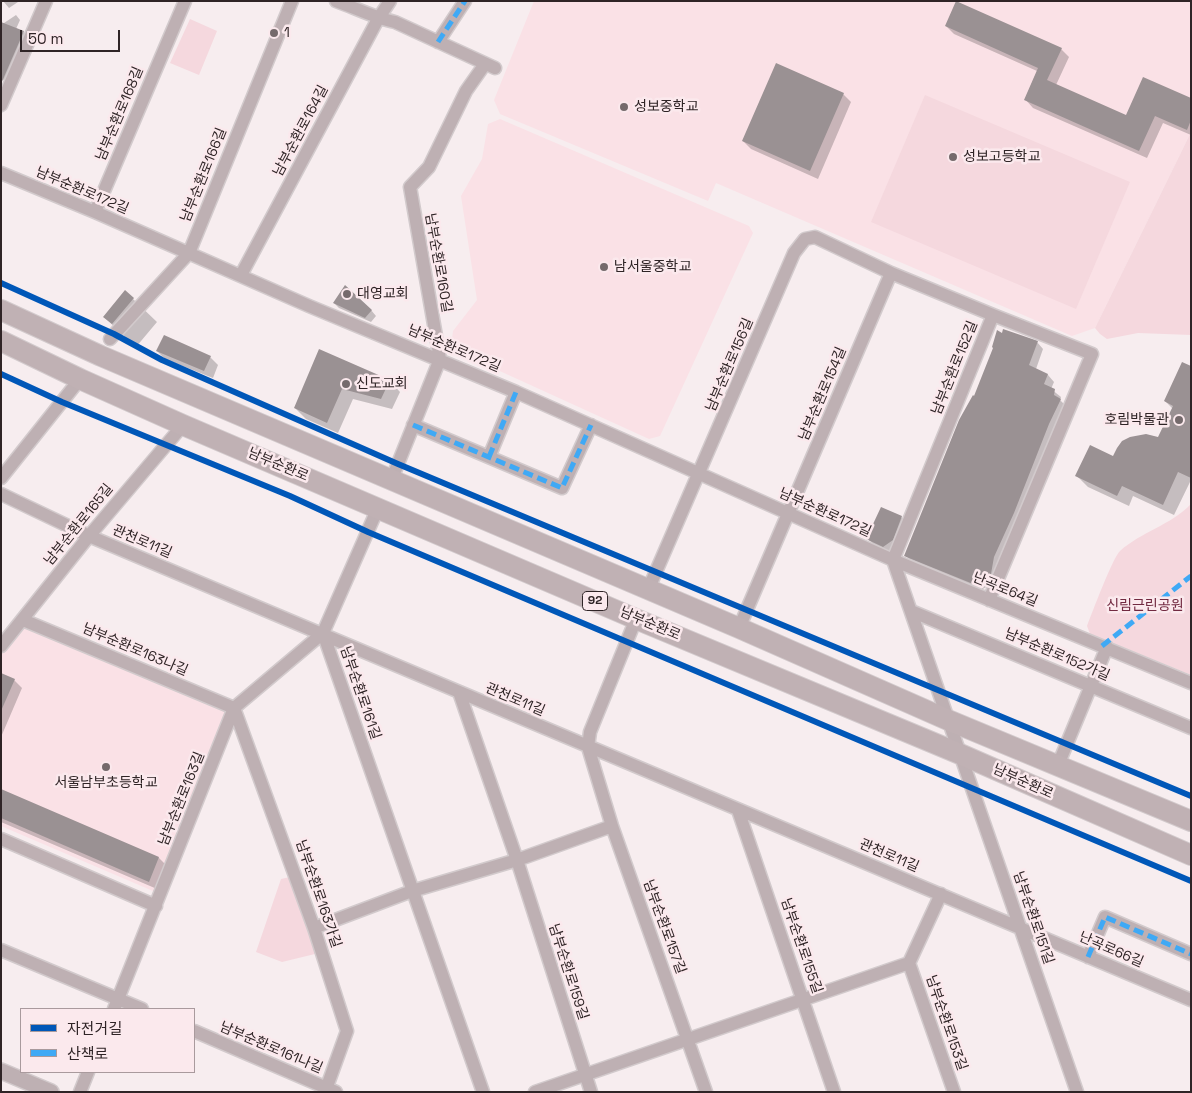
<!DOCTYPE html>
<meta charset="utf-8">
<style>
body{margin:0}
#map{position:relative;width:1192px;height:1093px;overflow:hidden;background:#f7edef;font-family:"Space Grotesk","Noto Sans KR",sans-serif}
canvas{display:block}
.frame{position:absolute;inset:0;border:2px solid #2f2426;pointer-events:none}
.legend{position:absolute;left:20px;top:1008px;width:175px;height:65px;box-sizing:border-box;background:#fbe9ed;border:1px solid #a99a9d;margin:0;padding:6px 9px;list-style:none;font-size:15px;color:#2f2426}
.legend li{display:flex;align-items:center;gap:10px;height:25px}
.legend b{width:25px;border:1px solid #a99a9d}
.scale{position:absolute;left:20px;top:30px;width:100px;height:22px;box-sizing:border-box;border:2px solid #2f2426;border-top:0;padding-left:6px;font-size:15px;line-height:18px;white-space:nowrap;color:#2f2426;-webkit-text-stroke:4px #fbe9ed;paint-order:stroke}
</style>
<div id="map">
<canvas width="1192" height="1093"></canvas>
<div class="frame"></div>
<ul class="legend">
<li><b style="height:6px;background:#0057b8"></b>자전거길</li>
<li><b style="height:6px;background:#3fa9f5"></b>산책로</li>
</ul>
<div class="scale">50 m</div>
</div>
<script>
const ctx = document.querySelector('canvas').getContext('2d');
ctx.lineJoin = 'round';
function fill(path, color) {
  ctx.fillStyle = color;
  ctx.fill(path, 'evenodd');
}
function trace(path, color, width, dash) {
  ctx.strokeStyle = color;
  ctx.lineWidth = width;
  ctx.lineCap = dash ? 'butt' : 'round';
  ctx.setLineDash(dash || []);
  ctx.stroke(path);
}
function write(font, color, halo, rows, align = 'center') {
  ctx.font = font + ' "Space Grotesk","Noto Sans KR",sans-serif';
  ctx.lineWidth = 5;
  ctx.setLineDash([]);
  ctx.textBaseline = 'middle';
  ctx.strokeStyle = halo;
  ctx.fillStyle = color;
  for (const [text, x, y, turn = 0] of rows) {
    ctx.save();
    ctx.translate(x, y);
    ctx.rotate((+turn || 0) * Math.PI / 180);
    ctx.textAlign = isNaN(turn) ? turn : align;
    if (halo) ctx.strokeText(text, 0, 0);
    ctx.fillText(text, 0, 0);
    ctx.restore();
  }
}
const built = new Path2D(`
 M534 1H1191V132L1095 328 1072 336 716 183 708 201 500 114 494 100Z
 M500 119 749 226 753 233 660 436 649 439 458 352 451 347 453 331 477 300 461 196 482 159 488 124Z
 M23 620 234 708 160 894 1 826V646Z`);
const green = new Path2D(`
 M190 19 217 31 199 75 170 63Z
 M925 95 1130 182 1076 309 871 222Z
 M1191 132V335L1138 333 1107 339 1100 334 1095 328Z
 M1191 504V675L1090 634 1087 626C1092 613 1113 557 1120 551 1141 532 1171 525 1191 504Z
 M290 877 319 953 282 962 256 952 281 879Z`);
const shadow = new Path2D(`
 M3 1H17L18 2 9 8Z
 M16 15 20 20 16 29 23 32 29 37 9 82 1 79V25Z
 M946 26 1061 49 1069 57 1056 85 1127 117 1191 100V135L1163 123 1147 158 1033 108 1025 99 1037 71 954 34Z
 M843 94 851 102 818 179 751 149 743 141Z
 M133 299 157 322 136 347 104 317Z
 M334 303 371 310 376 316 371 322 339 308Z
 M1037 342 1043 349 1036 369 1048 375 1054 382 1051 389 1061 397 1060 400 1067 407 997 581 981 590 912 562 905 555Z
 M157 351 210 357 218 365 213 378 165 359Z
 M320 351 390 381 400 392 392 409 353 399 338 433 306 419 295 408Z
 M1191 367V482H1190L1174 515 1133 496 1129 506 1088 487 1077 476 1114 457 1159 439 1173 409 1165 401Z
 M901 517 910 525 892 554 876 547 868 539Z
 M1 674 14 680 22 688 1 737Z
 M1 790 159 858 167 866 157 889 1 822Z`);
const building = new Path2D(`
 M956 1 1062 48 1047 80 1126 115 1143 77 1191 98V120L1187 130 1155 116 1139 151 1024 100 1038 68 945 26Z
 M1 22 24 31 1 84Z
 M776 63 844 93 810 171 742 141Z
 M345 285 372 310 365 318 333 303Z
 M125 290 134 298 112 324 103 317Z
 M1003 329 1038 341 1029 365 1048 374 1044 384 1055 389 1054 395 1061 399 1049 424 1014 513 994 557 991 574 973 584 904 556 959 420 973 395 974 396 993 348 992 347 997 330 1002 333Z
 M164 335 211 356 204 371 156 351Z
 M319 349 390 380 381 399 342 389 327 423 294 408Z
 M1182 362 1191 366V478L1178 472 1163 505 1122 486 1117 496 1075 476 1090 445 1113 456 1117 448 1122 441 1130 437 1146 434 1158 437 1173 406 1164 401Z
 M881 507 902 516 893 540 883 547 866 539Z
 M1 673 15 679 1 711Z
 M1 789 159 857 149 882 1 818Z`);
const minor = new Path2D(`
 M336 1C356 8 375 18 395 22L495 68
 M438 42 465 1
 M1 105 46 1
 M1 173 95 212 309 306 516 392 893 560 1191 683
 M95 212 185 1
 M241 275 378 19 390 1
 M110 339 189 253 292 1
 M413 425 562 488 591 425
 M489 457 516 392
 M1 478 80 379
 M391 481 440 359 410 187 429 167 466 91 485 64
 M1 494 89 536 1191 1000
 M378 508 323 633 483 1092
 M648 590 794 253 805 239 815 237 891 273
 M989 600 1092 354 993 315 893 560 1077 1092
 M911 611 1191 728
 M636 619 590 732 588 747 612 826 706 1092
 M23 620 234 708 314 928 347 1031 325 1092
 M739 628 891 273 993 315
 M1 646 89 536 183 425
 M459 692 517 860 591 1092
 M1058 765 1107 647
 M738 810 834 1092
 M1 839 156 906
 M941 894 909 963 954 1092
 M314 928 412 891 517 860 612 826
 M1 950 142 1009
 M1088 957 1105 917 1191 954
 M114 1009 234 708 323 633
 M194 1031 336 1092
 M80 1092 88 1072
 M535 1092 909 963`);
const tertiary = new Path2D(`
 M1 1071 51 1092`);
const primary = new Path2D(`
 M1 310 101 356 739 628 948 720 1191 821
 M1 341 80 379 183 425 636 619 960 754 1191 855`);
const quiet = new Path2D(`
 M438 42 465 1
 M413 425 562 488 591 425
 M489 457 516 392
 M1102 646 1191 576
 M1088 957 1105 917 1191 954`);
const cycleway = new Path2D(`
 M1 283 114 334 162 360 398 464 1191 796
 M1 374 62 402 290 496 368 532 1191 881`);
const markers = [
 [274,33,5,"#756a6c"],
 [624,107,5,"#756a6c"],
 [953,157,5,"#756a6c"],
 [604,267,5,"#756a6c"],
 [347,294,5,"#756a6c"],
 [346,384,5,"#756a6c"],
 [1179,420,5,"#756a6c"],
 [106,767,5,"#756a6c"]
];
const shields = [
 [595,601,25]
];
const shieldNames = [
 ["92",595,601]
];
const poiNames = [
 ["1",284,33],
 ["성보중학교",634,107],
 ["성보고등학교",963,157],
 ["남서울중학교",614,267],
 ["대영교회",357,294],
 ["신도교회",356,384],
 ["호림박물관",1169,420,"right"],
 ["서울남부초등학교",106,783,"center"]
];
const streetNames = [
 ["남부순환로168길",120,114,-67],
 ["남부순환로164길",301,131,-62],
 ["남부순환로166길",204,175,-68],
 ["남부순환로172길",82,191,23],
 ["남부순환로160길",438,263,80],
 ["남부순환로172길",454,349,23],
 ["남부순환로156길",730,365,-67],
 ["남부순환로152길",955,368,-68],
 ["남부순환로154길",823,394,-67],
 ["남부순환로",278,465,23],
 ["남부순환로172길",825,513,24],
 ["남부순환로165길",79,525,-51],
 ["관천로11길",142,542,23],
 ["난곡로64길",1005,590,22],
 ["남부순환로",650,624,23],
 ["남부순환로163나길",135,650,23],
 ["남부순환로152가길",1057,655,23],
 ["남부순환로161길",360,693,71],
 ["관천로11길",515,700,23],
 ["남부순환로",1023,782,24],
 ["남부순환로163길",182,799,-68],
 ["관천로11길",889,856,23],
 ["남부순환로163가길",318,894,71],
 ["남부순환로151길",1033,918,71],
 ["남부순환로157길",664,927,70],
 ["남부순환로155길",801,946,71],
 ["난곡로66길",1111,950,23],
 ["남부순환로159길",568,972,72],
 ["남부순환로153길",946,1023,71],
 ["남부순환로161나길",271,1048,23]
];
const parkNames = [
 ["신림근린공원",1145,606]
];
fill(built, '#fae1e6');
fill(green, '#f5d8de');
fill(shadow, '#0003');
fill(building, '#9a9193');
trace(minor, '#d2cacc', 15);
trace(tertiary, '#d2cacc', 18);
trace(primary, '#d2cacc', 22);
trace(minor, '#beb0b3', 12);
trace(tertiary, '#beb0b3', 15);
trace(primary, '#c0b1b4', 20);
trace(quiet, '#3fa9f5', 5, [10, 5]);
trace(cycleway, '#0057b8', 6);
for (const [x, y, r, color] of markers) {
  const dot = new Path2D();
  dot.arc(x, y, r, 0, 2 * Math.PI);
  ctx.fillStyle = color;
  ctx.fill(dot);
  trace(dot, '#fbe9ed', 2);
}
for (const [x, y, w] of shields) {
  const box = new Path2D();
  box.roundRect(x - w / 2, y - 9.5, w, 19, 4);
  ctx.fillStyle = '#fbe9ed';
  ctx.fill(box);
  trace(box, '#2f2426', 1);
}
write('bold 12px', '#2f2426', null, shieldNames);
write('14px', '#2f2426', '#fbe9ed', poiNames, 'left');
write('14px', '#2f2426', '#fbe9ed', streetNames);
write('14px', '#722a41', '#fbe9ed', parkNames);
</script>
